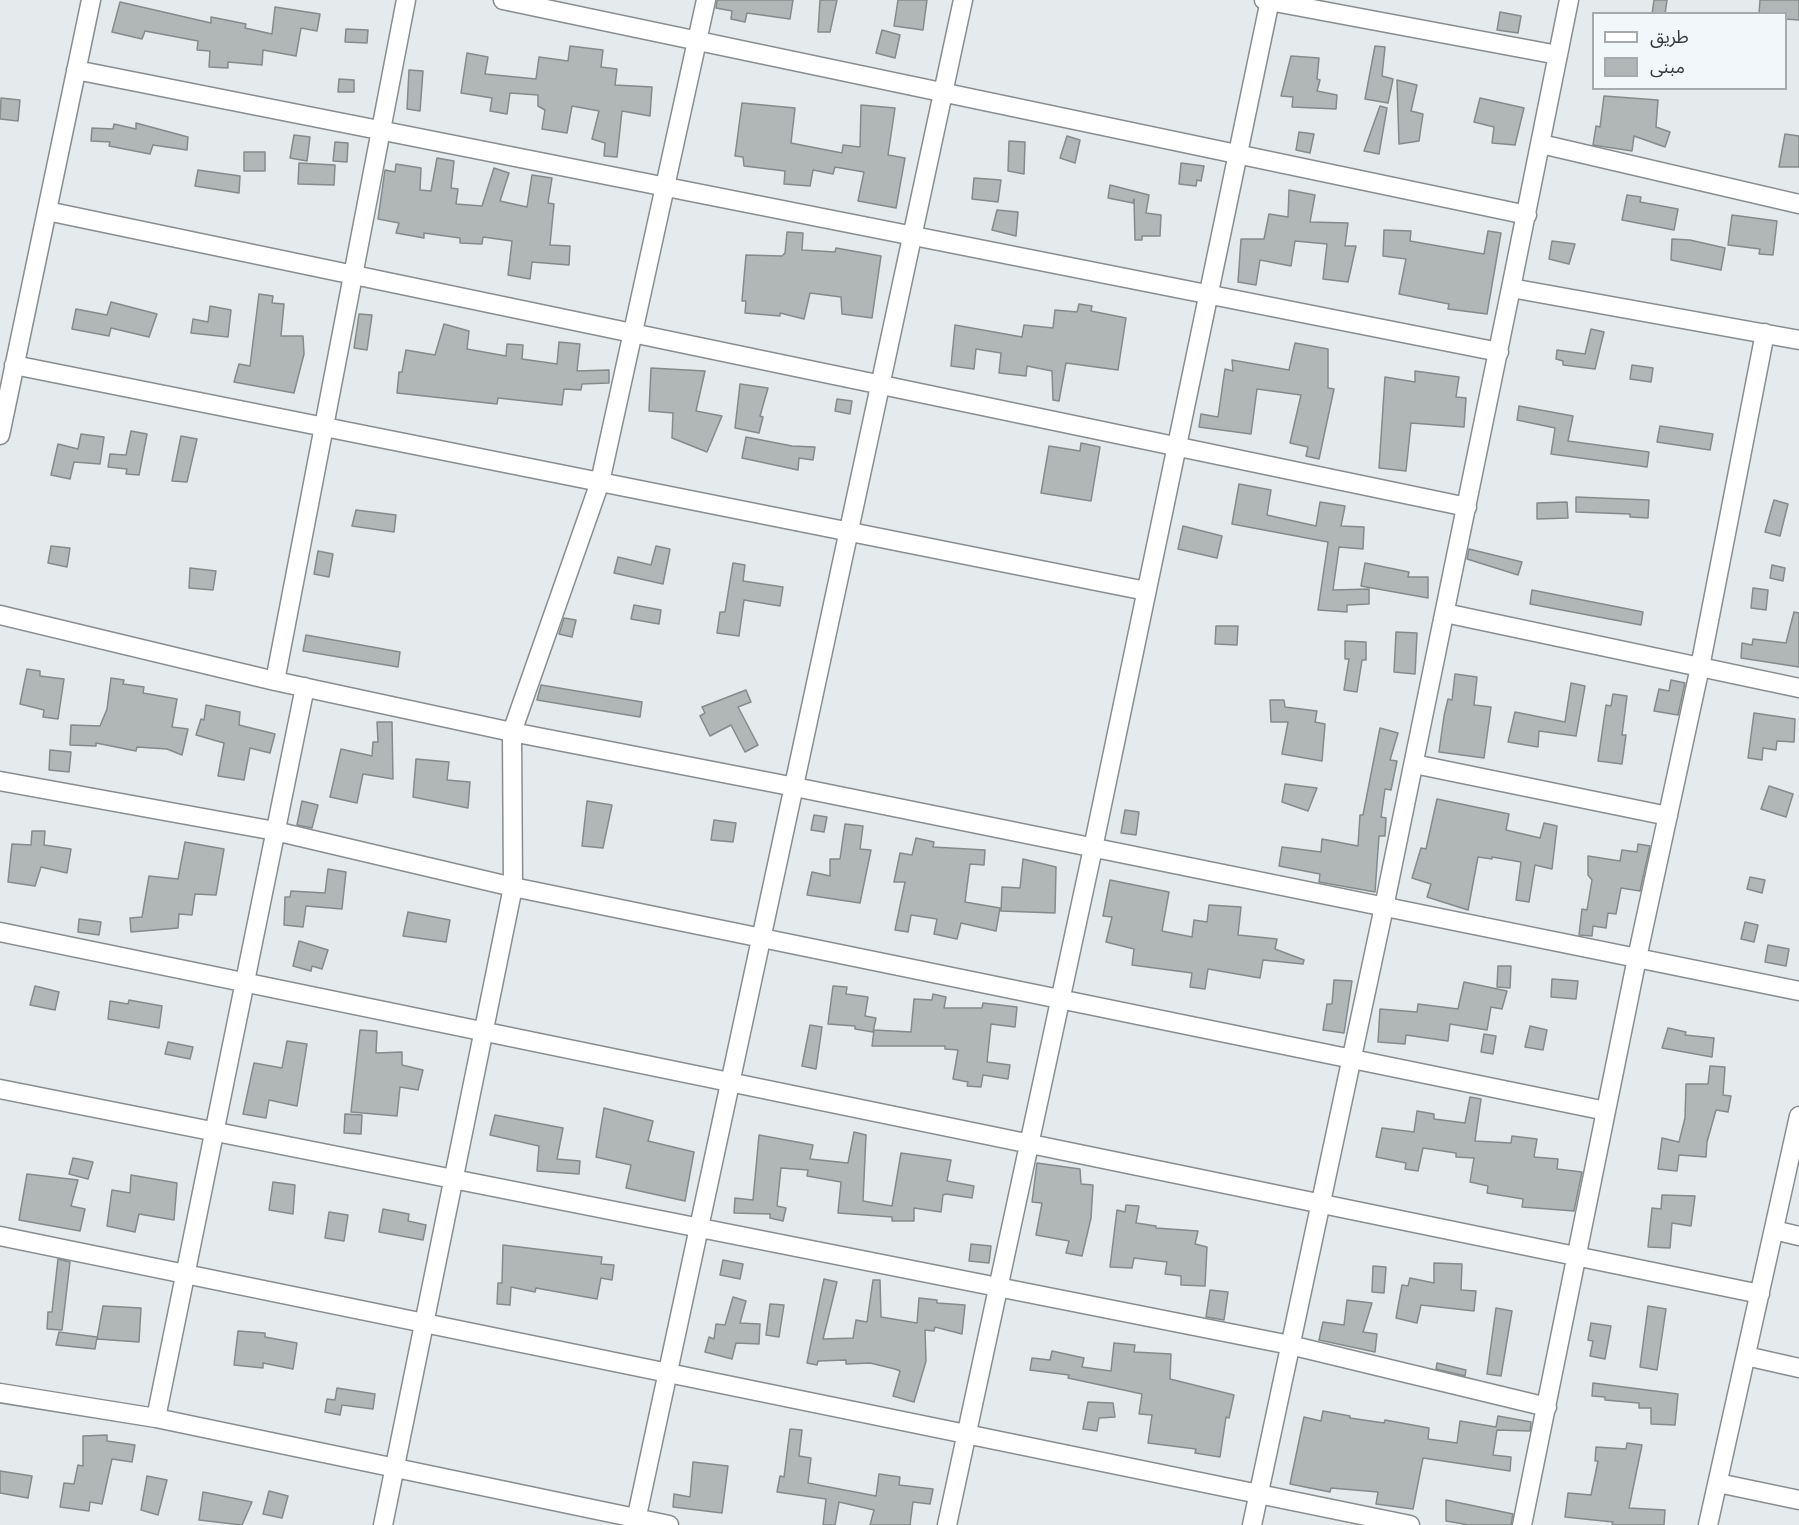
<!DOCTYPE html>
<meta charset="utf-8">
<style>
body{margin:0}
#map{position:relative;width:1799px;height:1525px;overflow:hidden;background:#e5eaec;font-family:"Public Sans","Noto Sans Arabic",sans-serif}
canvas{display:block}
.legend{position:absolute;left:1592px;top:12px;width:195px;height:78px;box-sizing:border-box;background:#f2f7f9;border:2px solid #a6aaac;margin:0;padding:8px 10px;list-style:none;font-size:18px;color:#353738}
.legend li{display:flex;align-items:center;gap:12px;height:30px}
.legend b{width:30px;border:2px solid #a6aaac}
</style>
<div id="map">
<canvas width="1799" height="1525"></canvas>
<ul class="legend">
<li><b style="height:8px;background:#fff"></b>طريق</li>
<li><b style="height:16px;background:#b1b6b7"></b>مبنى</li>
</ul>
</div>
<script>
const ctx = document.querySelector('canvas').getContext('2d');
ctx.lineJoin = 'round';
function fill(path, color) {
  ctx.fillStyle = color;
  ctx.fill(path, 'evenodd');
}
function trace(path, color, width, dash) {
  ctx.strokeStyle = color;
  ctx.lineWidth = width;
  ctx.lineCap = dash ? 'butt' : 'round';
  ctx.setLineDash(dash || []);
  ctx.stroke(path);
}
const building = new Path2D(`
 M717 0H793L790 19 747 13 745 22 731 19 732 11 716 8Z
 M820 0H837L830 32H818Z
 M898 0H927L923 30 894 26Z
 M1654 0H1667L1665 14H1652Z
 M1760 0H1799V20L1785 19V14H1759Z
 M120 2 211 23V17L246 24 245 28 272 34 275 7 320 14 317 31 301 28 296 56 263 50 262 65 228 62V68L209 67 210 51 197 50 198 41 145 31 142 39 112 32Z
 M1500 12 1521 16 1518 33 1497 30Z
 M346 29 368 30 367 43 345 42Z
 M882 30 900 35 895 58 876 53Z
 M570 46 603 50 601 67 617 69 615 85 652 87 650 116 622 111 617 157 604 156 605 143 592 139 599 111 572 106 567 133 542 129 545 110 538 106V95L510 93 507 114 490 111 492 98 461 93 467 53 488 57 485 74 536 79 539 57 568 61Z
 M1375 46 1385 47 1382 76 1393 79 1388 103 1365 99Z
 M1291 56 1319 58 1317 79 1320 80 1317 91 1337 95 1336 109 1292 107 1293 97 1281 96Z
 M409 70 423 71 420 111 407 109Z
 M339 79 354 80V92H338Z
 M1397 80 1417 85 1411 111 1423 114 1419 141 1399 144Z
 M1604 96 1658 100 1656 127 1670 132 1665 147 1634 136 1632 151 1593 145 1596 126 1600 127Z
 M1 98 20 100 18 121 0 119Z
 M1480 98 1524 108 1515 145 1492 143 1494 127 1474 122Z
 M742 103 795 108 791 143 842 153 843 145 860 147 861 105 895 108 888 155 905 158 896 208 858 201 864 172 835 167 833 174 813 170 810 186 784 184 785 171 744 166 743 157 735 156Z
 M1380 106 1387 108 1379 154 1364 151Z
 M136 123 188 137 187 150 153 145 150 154 109 146 110 142 91 141 92 128 113 129 114 124 136 129Z
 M1299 132 1314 134 1310 153 1296 150Z
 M1785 134 1799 136V167H1779Z
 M294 135 310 137 307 161 290 158Z
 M1067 136 1080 140 1075 163 1060 158Z
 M1009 141 1025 142 1024 174 1008 171Z
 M335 142 348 143 347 162 333 161Z
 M244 152H265V171H244Z
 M437 158 454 161 451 188 458 189 456 204 482 206 494 168 509 173 500 201 527 207 532 175 552 178 548 203 554 204 550 245 570 246 569 265 532 262 530 279 508 275 512 241 483 237 482 244 460 243V238L424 233V238L396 233 399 223 378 219 385 170 395 172 396 164 421 168 420 190 431 191Z
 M299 163 335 165 334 185 298 184Z
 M1181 163 1204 166 1201 181 1197 180 1196 186 1179 184Z
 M198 170 240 176 239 193 195 186Z
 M974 178 1001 180 998 202 972 199Z
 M1110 185 1149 195 1146 213 1161 215 1160 236H1142V240H1135L1134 199 1133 203 1108 198Z
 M1289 190 1315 195 1310 222 1348 223 1345 246H1356L1348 282 1323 279 1327 244 1295 241 1291 266 1260 260 1256 285 1238 282 1241 239H1264L1269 214 1288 217Z
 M1627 195 1641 197 1640 202 1678 209 1674 230 1622 220Z
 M997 210 1018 212 1016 236 992 230Z
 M1732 215 1777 221 1773 255 1759 254 1760 249 1728 245Z
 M1384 230 1411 231 1410 241 1484 254 1488 231 1501 233 1487 314 1448 309 1449 304 1399 294 1406 259 1383 256Z
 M787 232 803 233 802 250 835 252 836 248 881 256 872 318 842 314 841 297 810 293 804 319 780 313V316L745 313 746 301H742L746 255 782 256 785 253Z
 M1672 239 1690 240 1725 248 1721 270 1671 260Z
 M1552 241 1575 244 1569 264 1549 259Z
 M259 294 273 296 272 303 284 304 281 336H303L304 354 294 393 234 382 239 364 250 366Z
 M111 302 157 314 149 337 111 328 109 336 72 329 76 309 107 315Z
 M1079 304 1092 306 1091 311 1126 318 1118 370 1066 363 1059 401 1053 400 1052 371 1027 366 1026 376 999 373 1001 353 976 349 974 369 951 366 955 325 1022 337 1024 325 1053 328 1055 310 1077 312Z
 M210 306 231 310 228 337 191 333 193 319 208 322Z
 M359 314 372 315 367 350 354 348Z
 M444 324 469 331 467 349 506 356 507 344 523 345 522 359 557 364 559 342 580 344 577 371 609 370V383L582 384 581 390 564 389 562 405 498 398 497 404 397 393 399 372H402L406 350 435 355Z
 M1591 329 1604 332 1595 369 1563 365V361L1556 359 1557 350 1585 354Z
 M1295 343 1328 349V388L1334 389 1319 459 1306 456 1308 447 1290 443 1301 395 1257 389 1251 434 1199 427 1201 414 1218 417 1225 369 1233 371 1232 360 1289 370Z
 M1632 365 1653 368 1651 382 1630 379Z
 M651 368 705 371 696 411 722 416 707 452 672 438 673 413 649 411Z
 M1415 371 1459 377 1456 397 1466 398 1464 427 1411 423 1406 471 1379 468 1385 377 1415 382Z
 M740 384 768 388 760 416 763 417 759 433 735 428Z
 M837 399 852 401 850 414 835 411Z
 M1519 406 1573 416 1568 441 1649 452 1647 467 1551 454 1555 428 1517 420Z
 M1660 426 1713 434 1710 450 1657 442Z
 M131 431 147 434 139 475 126 474 127 469 108 467 110 454 126 455Z
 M81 434 104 437 100 464 74 462 70 479 51 475 58 444 78 449Z
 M181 436 197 439 187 482 172 481Z
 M746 437 792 446 815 447 813 460 799 458 798 470 742 458Z
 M1081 443 1100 447 1091 501 1041 493 1049 446 1080 451Z
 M1239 484 1271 490 1267 515 1316 526 1320 502 1345 506 1341 526 1364 527 1363 549 1339 547 1333 590 1369 589V604L1347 605V612L1318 610 1328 542 1232 524Z
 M1576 497 1649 500 1648 518 1630 517V514L1576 512Z
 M1774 500 1788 504 1780 536 1765 532Z
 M1567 502 1568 518 1537 519V503Z
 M356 510 396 515 394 532 352 526Z
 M1183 526 1222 536 1217 558 1178 549Z
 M51 546 70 548 67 567 48 563Z
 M656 546 670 549 663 584 614 573 618 557 651 565Z
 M1469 549 1522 562 1518 575 1467 559Z
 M318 551 333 554 329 577 314 574Z
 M733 563 745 565 743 581 783 587 780 606 744 600 739 636 717 633 720 612H725Z
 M1365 563 1409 572 1408 577H1428V598L1361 586Z
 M1772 565 1785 568 1783 581 1770 578Z
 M190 568 216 571 213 590 189 588Z
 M1753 588 1768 590 1766 610 1751 608Z
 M1532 590 1643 612 1641 625 1530 604Z
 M634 605 661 610 659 624 631 619Z
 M1794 612 1799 613V667L1741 658 1742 643 1752 645 1753 639 1786 643Z
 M564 618 576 620 572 637 559 634Z
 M1216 626H1238L1237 645 1215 644Z
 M1396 632 1417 633 1415 674 1394 672Z
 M306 635 400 652 398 667 303 651Z
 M1345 641 1366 642V660H1362L1357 692 1344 690 1349 659H1345Z
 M27 669 40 671V676L64 679 58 719 43 717 44 710 20 704Z
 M1455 674 1477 677 1474 705 1491 707 1484 758 1439 752 1444 716 1448 699 1452 700Z
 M111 678 124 680 123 684 144 687 143 693 177 699 172 727 188 729 182 755 167 749 137 747 136 751 96 743V746L70 745 71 725 100 726 107 709Z
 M1671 680 1685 683 1678 715 1654 711 1659 689 1669 691Z
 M1571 683 1585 686 1576 736 1539 731 1538 747 1508 742 1515 712 1565 722Z
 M541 685 642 702 640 717 537 700Z
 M746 690 751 702 738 707 758 745 745 752 731 725 710 736 700 716 705 713 702 707Z
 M1613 694 1627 696 1622 735H1626L1622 764 1598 761 1606 705 1611 706Z
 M1270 700H1284L1285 707 1317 711 1315 722 1325 724 1322 761 1282 754 1288 722H1271Z
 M206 705 240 712 239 725 275 734 270 753 250 748 244 780 218 776 224 743 196 735 201 719 204 720Z
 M1754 713 1795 719 1794 742 1777 741 1776 750 1763 748 1762 760 1748 758Z
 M377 722H392L393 779 363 774 357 803 330 797 341 749 372 756 373 742H378Z
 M1380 728 1398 733 1390 760 1397 761 1391 790 1385 789 1381 817 1386 818 1385 836H1379L1375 892 1319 882 1320 874 1279 866 1282 847 1321 852 1322 839 1358 846 1360 815H1363Z
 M50 750 71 752 69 772 49 770Z
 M416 759 449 762 447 780 470 782 468 808 413 797Z
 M1285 784 1317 788 1308 811 1282 802Z
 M1769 786 1793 794 1786 817 1761 809Z
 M1437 799 1509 814 1506 830 1540 838 1544 823 1557 826 1552 869 1535 865 1529 902 1516 900 1521 862 1492 857V859L1478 857 1468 910 1427 897 1431 884 1412 878 1421 848 1426 849Z
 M302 801 318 805 312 828 297 825Z
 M587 801 612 805 603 848 582 846Z
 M1125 810 1139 812 1136 835 1121 833Z
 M814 815 827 817 824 832 811 830Z
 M714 820 736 823 733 842 711 840Z
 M845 824 863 826 860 849 871 850 860 903 807 895 812 872 830 876V859H840Z
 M32 831H45L44 845 71 849 67 873 41 867 35 886 8 882 12 844 31 845Z
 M916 838 934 842 933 847 985 850 984 865 970 864 965 902 1000 908 996 931 961 923 957 939 934 934 937 919 911 915 908 932 895 930 905 882H894L900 853 912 855Z
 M185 842 224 849 216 895 195 894 192 915 179 914 178 928 131 932 130 918 142 917 149 876 178 879Z
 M1638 844 1650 846 1640 891 1621 888 1616 914 1608 913 1606 928 1593 926 1592 936 1579 935 1582 909 1587 910 1592 880 1588 875V856L1620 861 1622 850 1637 852Z
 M1023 859 1056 867 1055 913 1001 911 1002 887 1020 888Z
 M328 869 346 872 342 909 306 906 303 927 284 925 285 897H290L291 891 325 893Z
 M1750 877 1765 880 1762 893 1747 889Z
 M1110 880 1169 892 1162 931 1192 937 1194 920 1207 922 1209 905 1241 907 1238 935 1277 939 1275 949 1304 960 1303 964 1263 960 1260 978 1208 969 1205 989 1190 987 1192 973 1132 965 1134 949 1106 942 1112 917 1103 916Z
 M408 912 450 920 446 942 403 936Z
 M79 919 101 922 99 935 78 932Z
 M1745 922 1758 925 1754 942 1741 939Z
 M299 941 328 950 322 969 312 966 311 971 293 966Z
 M1768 945 1789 949 1786 966 1765 962Z
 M1498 966H1511L1510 988 1497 987Z
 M1552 979 1578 981 1576 999 1551 997Z
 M1334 980 1352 981 1344 1033 1323 1030 1327 1004H1332Z
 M1464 982 1507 991 1502 1009 1491 1007 1487 1030 1450 1024 1448 1041 1406 1035 1405 1044 1378 1042 1380 1009 1417 1012 1418 1004 1458 1009Z
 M35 986 59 992 55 1010 30 1005Z
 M833 986 847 987 846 994 868 997 865 1016 876 1018 873 1032 855 1029V1026L828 1024Z
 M933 994 946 997 944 1008H982L983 1003 1017 1007 1015 1027 991 1024 987 1062 1010 1065 1008 1079 983 1075 981 1087 967 1086 968 1082 953 1079 958 1050 945 1049V1046H872L874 1030 911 1032 914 999 932 1000Z
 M129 1000 162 1006 159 1028 108 1019 110 1001 128 1004Z
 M810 1025 822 1027 816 1069 802 1066Z
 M1530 1026 1547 1030 1543 1050 1525 1047Z
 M1668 1028 1686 1032 1685 1035 1714 1038 1712 1057 1662 1048Z
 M360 1030 377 1031 376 1053 402 1052V1065L423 1070 418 1090 400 1087 397 1116 351 1112Z
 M1484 1034 1496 1036 1493 1054 1481 1052Z
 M287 1041 307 1044 297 1106 269 1100 266 1118 243 1114 254 1063 282 1068Z
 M168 1042 193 1047 190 1059 165 1054Z
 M1710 1066 1725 1067 1723 1095 1731 1096 1728 1112 1716 1110 1707 1142 1706 1157 1679 1155 1677 1171 1658 1169 1662 1138 1679 1142 1685 1118 1686 1084H1708Z
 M1470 1097 1481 1099 1475 1141 1511 1143 1512 1136 1537 1139 1534 1157 1558 1159 1557 1169 1582 1172 1574 1211 1522 1207 1523 1199 1487 1193 1488 1186 1470 1182 1474 1158 1456 1157V1153L1423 1148 1418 1171 1405 1169 1406 1163 1376 1157 1382 1128 1414 1132 1417 1111 1434 1114V1119L1465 1123Z
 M604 1108 653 1121 648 1141 694 1152 685 1201 626 1188 631 1165 596 1157Z
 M345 1114 362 1115 361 1134 344 1133Z
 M495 1115 563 1128 557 1159 580 1161 579 1174 537 1171 539 1146 490 1135Z
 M854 1132 866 1135 863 1201 892 1206 901 1153 951 1160 947 1181 974 1186 972 1198 946 1194 943 1195 941 1212 914 1208V1221H892V1217L838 1213 841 1182 807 1176 808 1170 781 1168 777 1206 786 1208 783 1221 770 1218V1214L734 1213 735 1198 753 1200 759 1135 813 1145 810 1159 848 1163Z
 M73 1158 93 1162 88 1179 69 1174Z
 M1037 1163 1080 1169 1081 1184 1093 1185 1091 1218 1082 1256 1066 1253 1069 1241 1036 1235 1042 1203 1032 1202Z
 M27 1174 78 1180 71 1206 85 1209 80 1231 19 1220Z
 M131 1175 177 1183 174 1220 139 1214 135 1232 107 1226 112 1190 130 1193Z
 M273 1182 295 1185 293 1214 269 1210Z
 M1662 1195 1695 1196 1691 1226 1672 1223 1670 1248 1648 1247 1652 1208 1661 1209Z
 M1126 1205 1139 1206 1136 1223 1156 1226V1228L1198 1231 1195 1244 1207 1247 1205 1286 1181 1285V1276L1165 1274 1167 1262 1134 1258 1132 1268 1110 1267 1117 1210 1125 1212Z
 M383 1209 409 1214 408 1221 426 1225 423 1240 379 1232Z
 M329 1212 348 1215 344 1241 325 1238Z
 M971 1244 991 1246 989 1263 969 1261Z
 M503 1245 602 1257 601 1264 614 1265 612 1280 601 1278 597 1299 536 1288 535 1292 511 1287 510 1305 497 1304 498 1283H502Z
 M58 1259 70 1262 62 1330 47 1329 48 1312H52Z
 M723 1260 743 1264 740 1279 720 1275Z
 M1434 1263 1462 1264 1461 1290 1476 1291 1474 1311 1421 1305 1417 1323 1396 1318 1402 1285 1408 1286 1410 1278 1434 1283Z
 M1373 1266 1386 1267 1384 1293 1372 1292Z
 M824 1279 837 1282 823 1339 853 1338 856 1320 867 1322 873 1280H880L881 1317 917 1323 919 1298 937 1300V1303L965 1305 962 1334 935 1327 934 1331 925 1330 926 1361 914 1402 893 1396 900 1371 895 1369 870 1363 846 1364V1360L818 1361 817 1365 807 1363Z
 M1210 1290 1228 1292 1224 1320 1206 1317Z
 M733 1297 746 1301 740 1323 760 1324 759 1344 736 1343 732 1359 705 1352 709 1337 714 1339 716 1324 725 1325Z
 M1347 1300 1372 1303 1363 1332 1377 1334 1375 1352 1319 1340 1323 1322 1344 1325Z
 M770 1304 784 1305 779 1337 766 1335Z
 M103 1306 141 1308 139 1342 97 1339Z
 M1648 1306 1666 1309 1657 1370 1640 1367Z
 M1496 1308 1512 1311 1501 1376 1487 1374Z
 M1591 1323 1611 1326 1605 1359 1590 1356 1593 1341 1588 1340Z
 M238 1331 265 1333V1337L297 1343 293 1369 263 1363V1368L234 1365Z
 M59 1332 97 1337 95 1349 56 1345Z
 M1114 1343 1135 1345 1134 1352 1171 1354 1170 1379 1234 1395 1229 1418 1226 1417 1220 1457 1195 1453 1196 1449 1148 1443 1152 1415 1139 1414 1142 1394 1068 1378 1069 1375 1030 1370 1032 1358 1050 1360 1052 1351 1084 1358 1082 1367 1111 1371Z
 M1437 1363 1466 1370 1465 1376 1436 1369Z
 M1593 1383 1678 1394 1675 1425 1651 1424V1408H1639V1403L1605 1400V1397L1592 1396Z
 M337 1388 375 1394 373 1409 342 1405 340 1415 325 1412 327 1399 335 1400Z
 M1088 1402 1113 1403 1115 1417 1099 1418 1097 1431 1083 1429Z
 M1323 1411 1350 1416V1418L1384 1423 1385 1420 1429 1428 1428 1439 1457 1443 1460 1421 1496 1427 1498 1416 1531 1422 1530 1431 1497 1430 1493 1455 1511 1457 1510 1471 1423 1458 1413 1509 1376 1504 1378 1492 1331 1488 1330 1492 1290 1484 1304 1417 1321 1421Z
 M790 1429 802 1430 799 1456 811 1458 808 1483 876 1496 879 1474 900 1477 899 1485 933 1489 930 1504 913 1502 910 1525H870L874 1510 839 1502 835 1525H823L826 1499 777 1492 780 1476 784 1477Z
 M107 1435V1441L135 1445 132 1462 112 1459 102 1504 90 1502 89 1511 60 1507 64 1483 74 1484 78 1465 83 1466V1436Z
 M1627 1443 1642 1445 1629 1508 1665 1510 1664 1525H1612L1613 1522 1565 1517 1568 1493 1591 1495 1598 1461H1595L1596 1447 1626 1449Z
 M693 1462 728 1466 722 1513 673 1507 674 1494 690 1497Z
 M0 1471 32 1476 28 1498 0 1493Z
 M147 1476 167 1480 158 1515 141 1510Z
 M269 1491 288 1496 282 1518 263 1514Z
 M203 1492 252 1502 242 1525 199 1520Z
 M1446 1500 1513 1514 1511 1525H1469L1446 1521Z`);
const street = new Path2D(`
 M503 0 1527 215
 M1264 0 1558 55
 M76 70 1499 352
 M1541 144 1799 204
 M47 211 1467 507
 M1511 288 1569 0
 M14 365 1146 591
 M0 435 91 0
 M1445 613 1799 688
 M0 615 275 681 512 732 795 787 1799 991
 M275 681 406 0
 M1414 764 1668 816
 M0 781 275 831 513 887 1606 1111
 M0 932 1760 1294
 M0 1089 1290 1345 1547 1407
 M1774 1230 1799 1236
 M0 1236 1410 1525
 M1746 1356 1799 1368
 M0 1393 156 1418 669 1525
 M156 1418 305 687
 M1718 1483 1799 1500
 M383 1525 513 887 512 732 600 482 706 0
 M635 1525 963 0
 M947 1525 1093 848 1270 0
 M1252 1525 1384 907 1511 288 1799 340
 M1522 1525 1637 958 1700 667 1765 333
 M1708 1525 1799 1116`);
fill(building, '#b1b6b7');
trace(building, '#858a8a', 1.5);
trace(street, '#898d8f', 21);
trace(street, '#fff', 18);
</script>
